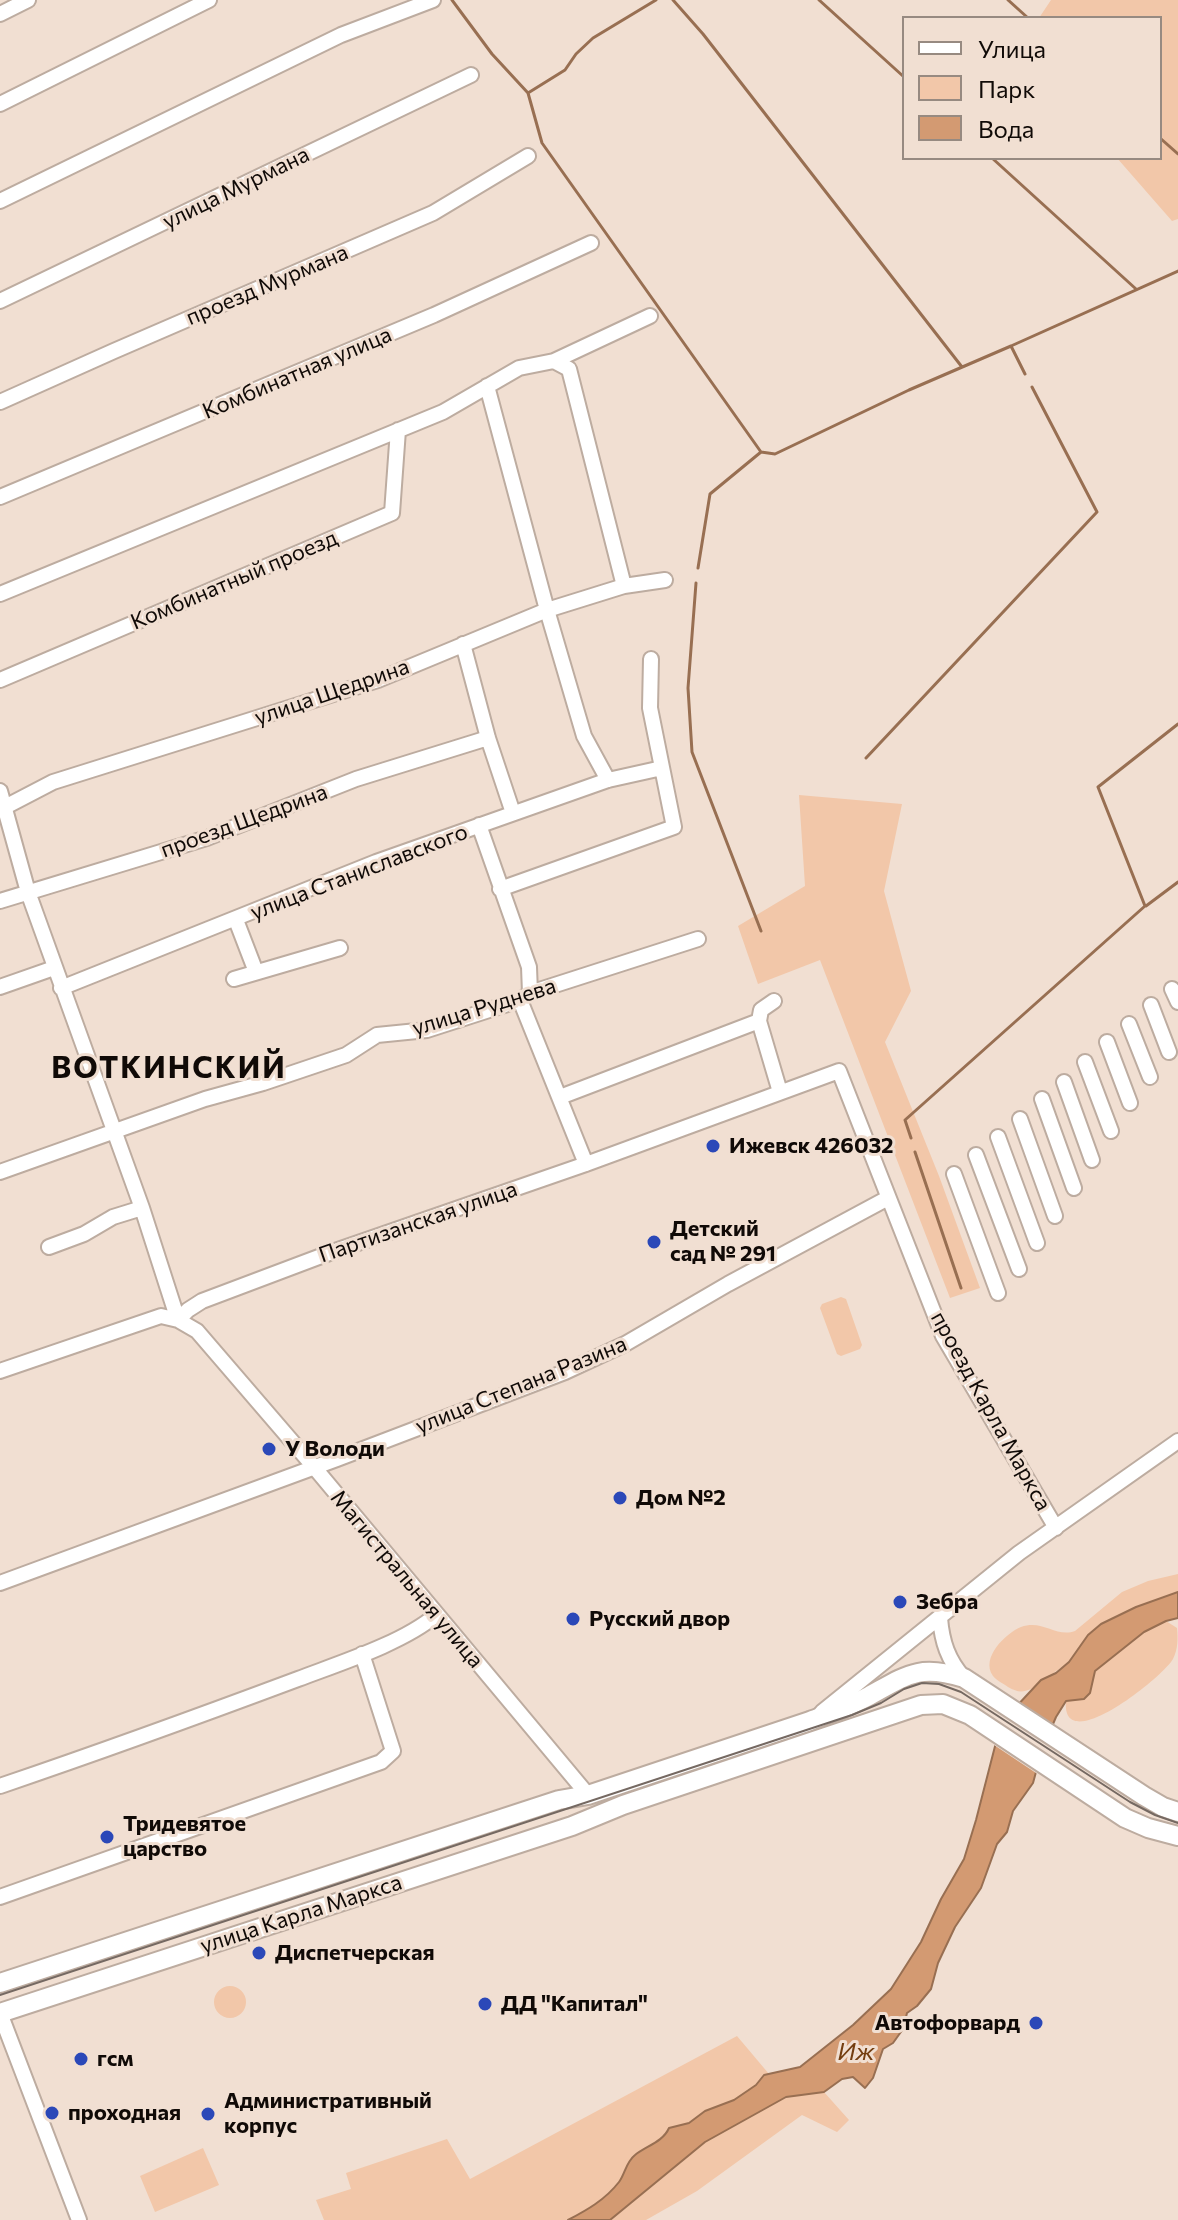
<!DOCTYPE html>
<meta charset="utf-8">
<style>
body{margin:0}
#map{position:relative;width:1178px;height:2220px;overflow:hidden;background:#f1dfd2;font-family:Commissioner,sans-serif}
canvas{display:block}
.legend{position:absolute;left:902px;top:16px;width:260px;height:144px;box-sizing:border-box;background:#f1dfd2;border:2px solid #978a81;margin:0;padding:10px 14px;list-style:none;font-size:24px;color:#100a07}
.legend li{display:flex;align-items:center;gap:16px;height:40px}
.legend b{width:40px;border:2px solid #978a81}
</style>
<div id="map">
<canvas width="1178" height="2220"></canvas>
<ul class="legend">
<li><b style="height:10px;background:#fff"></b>Улица</li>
<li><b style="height:22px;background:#f2c7a9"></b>Парк</li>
<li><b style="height:22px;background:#d39a72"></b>Вода</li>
</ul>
</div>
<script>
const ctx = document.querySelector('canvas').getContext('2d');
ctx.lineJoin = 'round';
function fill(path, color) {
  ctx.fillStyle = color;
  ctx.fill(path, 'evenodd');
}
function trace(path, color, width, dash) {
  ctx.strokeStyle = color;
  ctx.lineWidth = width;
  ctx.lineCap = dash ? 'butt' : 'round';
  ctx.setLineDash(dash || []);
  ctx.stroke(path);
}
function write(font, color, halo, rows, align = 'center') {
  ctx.font = font + ' Commissioner,sans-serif';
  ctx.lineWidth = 6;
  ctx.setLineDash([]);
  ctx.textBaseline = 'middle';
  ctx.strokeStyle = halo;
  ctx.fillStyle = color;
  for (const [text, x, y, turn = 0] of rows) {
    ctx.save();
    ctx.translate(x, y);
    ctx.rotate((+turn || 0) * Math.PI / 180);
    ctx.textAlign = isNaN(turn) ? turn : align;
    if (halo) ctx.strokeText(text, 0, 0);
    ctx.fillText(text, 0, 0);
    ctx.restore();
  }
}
const green = new Path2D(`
 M1051 0H1178V219L1172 221 1117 158H1160V18H1039Z
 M799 795 902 804 884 891 911 991 885 1042 939 1176 980 1288 950 1298 820 960 758 984 738 926 805 886Z
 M841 1297 846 1299 862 1345 860 1349 841 1356 837 1354 820 1308 822 1304Z
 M1178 1574V1592L1116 1616 1079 1649 1069 1662 1031 1689C1022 1693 1017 1692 1008 1687 1004 1684 996 1680 993 1676 980 1658 1006 1633 1021 1627 1043 1619 1056 1638 1075 1631L1122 1592 1148 1581Z
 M1166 1621 1177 1628C1178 1639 1178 1649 1173 1659 1163 1677 1061 1759 1066 1701L1084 1699 1090 1693 1095 1671 1144 1632Z
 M214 2002a16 16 0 1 1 32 0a16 16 0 1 1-32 0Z
 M737 2036 769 2074 764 2075 756 2085 734 2100 705 2111 689 2123 669 2128 666 2134 627 2165 620 2181 604 2198 591 2208 568 2220H324L316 2200 351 2189 346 2173 447 2139 470 2179Z
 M824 2092 849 2120 837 2132 802 2115 697 2191 646 2220H610L705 2142 786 2097Z
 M203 2148 219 2185 155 2212 140 2176Z`);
const water = new Path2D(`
 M1178 1592V1618L1166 1621 1144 1632 1095 1671 1090 1693 1084 1699 1066 1701 1056 1717 1042 1750 1033 1783 1013 1811 1007 1832 997 1844 981 1888 955 1927 938 1963 931 1989 917 2006 907 2013 903 2029 893 2043 883 2049 873 2078 865 2088 853 2077 842 2079 824 2092 786 2097 705 2142 610 2220H568C587 2210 605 2200 619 2182 625 2174 626 2162 635 2155 646 2146 663 2142 669 2128L689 2123 705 2111 734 2100 756 2085 764 2075 800 2067 853 2025 891 1989 921 1942 941 1899 964 1859 976 1820 1001 1723 1041 1680 1056 1673 1069 1662 1088 1635 1101 1624 1136 1607Z`);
const pier = new Path2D(`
 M1014 1703 1055 1729 1045 1751 1039 1775 991 1743 998 1721Z`);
const stream = new Path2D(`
 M452 0 492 54 528 93 542 143 761 452
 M673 0 703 34 962 367
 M819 0 904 77
 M1008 0 1028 18
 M528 93 565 70 576 54 593 38 656 0
 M1160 138 1178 154
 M992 158 1136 289
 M1025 374 1011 346 1178 271
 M698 568 710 494 761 452 775 454 909 390 1011 346
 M696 583 688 688 692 752 761 931
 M866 758 1097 512 1032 387
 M1146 906 1178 882
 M911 1138 905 1120 1145 906 1098 787 1178 724
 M915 1152 961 1288`);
const minor = new Path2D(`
 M0 14 28 0
 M0 104 209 0
 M0 201 341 35 433 0
 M0 301 471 75
 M554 361 569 369 624 586
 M487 386 547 610 584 736 608 780
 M0 402 114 351 433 213 528 156
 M0 497 434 315 591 243
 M0 594 443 412 519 368 554 361 650 316
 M463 644 488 738 513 813
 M0 680 392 513 398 430
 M0 791 28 892 142 1208 178 1320
 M0 807H5L53 782 378 680 547 610 624 586 665 580
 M479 825 529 967 530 993
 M500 889 674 827 650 708 651 659
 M0 901 207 838 356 779 488 738
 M236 920 256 972
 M234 979 340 948
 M0 987 54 968
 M61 988 376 862 608 780 662 768
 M1172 989 1178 1002
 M520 1000 586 1164
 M774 1001 761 1010 759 1021 780 1092
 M1151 1005 1169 1052
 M1129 1024 1150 1077
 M1107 1042 1130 1103
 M1085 1062 1111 1131
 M1064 1082 1092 1160
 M560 1097 759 1021
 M1042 1099 1074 1188
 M1020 1119 1055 1216
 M998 1137 1037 1243
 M976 1155 1019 1269
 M0 1172 205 1099 263 1083 346 1055 377 1035 427 1030 520 1000 530 993 698 939
 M954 1174 998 1293
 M49 1247 84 1234 113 1217 142 1208
 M178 1320 188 1310 202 1301 332 1252 586 1164 839 1071 943 1336 1056 1528
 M0 1371 161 1316 178 1320 197 1331 314 1467 588 1795
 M0 1583 337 1459 565 1372 625 1344 728 1284 888 1198
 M940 1618C942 1642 948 1660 964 1678
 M822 1712 1019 1553 1178 1441
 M0 1786C100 1752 199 1716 298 1679 340 1663 403 1643 436 1615
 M0 1897 381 1762 393 1751 362 1654
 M0 2013 79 2220`);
const major = new Path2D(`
 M0 1983 559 1800 588 1795 810 1721C830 1713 850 1706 869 1696 907 1675 919 1664 964 1678L1144 1796 1163 1807 1178 1812
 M0 2013 572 1826 623 1805 921 1705 943 1704 970 1715 1125 1818 1148 1828 1178 1836`);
const tram = new Path2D(`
 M0 1995 852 1715 881 1703 904 1689 922 1683 939 1684 961 1692 1130 1802 1155 1815 1178 1823`);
const markers = [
 [713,1146,8,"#2b48b8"],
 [654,1242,8,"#2b48b8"],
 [269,1449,8,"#2b48b8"],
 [620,1498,8,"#2b48b8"],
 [900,1602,8,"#2b48b8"],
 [573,1619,8,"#2b48b8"],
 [107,1837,8,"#2b48b8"],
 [259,1953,8,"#2b48b8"],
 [485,2004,8,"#2b48b8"],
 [1036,2023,8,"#2b48b8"],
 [81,2059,8,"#2b48b8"],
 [52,2113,8,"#2b48b8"],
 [208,2114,8,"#2b48b8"]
];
const streetNames = [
 ["улица Мурмана",236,188,-26],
 ["проезд Мурмана",267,285,-23],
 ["Комбинатная улица",297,373,-23],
 ["Комбинатный проезд",234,580,-23],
 ["улица Щедрина",332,692,-19],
 ["проезд Щедрина",244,821,-20],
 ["улица Станиславского",359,872,-21],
 ["улица Руднева",484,1007,-17],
 ["Партизанская улица",418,1222,-19],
 ["улица Степана Разина",521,1385,-22],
 ["проезд Карла Маркса",991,1411,61],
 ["Магистральная улица",407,1579,50],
 ["улица Карла Маркса",301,1914,-18]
];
const poiNames = [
 ["Ижевск 426032",729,1146],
 ["Детский",670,1229],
 ["сад № 291",670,1254],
 ["У Володи",285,1449],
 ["Дом №2",636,1498],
 ["Зебра",916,1602],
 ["Русский двор",589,1619],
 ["Тридевятое",123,1824],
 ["царство",123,1849],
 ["Диспетчерская",275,1953],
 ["ДД \"Капитал\"",501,2004],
 ["Автофорвард",1020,2023,"right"],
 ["гсм",97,2059],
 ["Административный",224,2101],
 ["корпус",224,2126],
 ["проходная",68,2113]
];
const waterNames = [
 ["Иж",856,2052]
];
const districtNames = [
 ["ВОТКИНСКИЙ",169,1068]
];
fill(green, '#f2c7a9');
fill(water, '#d39a72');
trace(water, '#986f52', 2);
fill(pier, '#f1dfd2');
trace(stream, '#986f52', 3);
trace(minor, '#bdaca0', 18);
trace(major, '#bdaca0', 22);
trace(minor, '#fff', 14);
trace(major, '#fff', 18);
trace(tram, '#756962', 2);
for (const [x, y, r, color] of markers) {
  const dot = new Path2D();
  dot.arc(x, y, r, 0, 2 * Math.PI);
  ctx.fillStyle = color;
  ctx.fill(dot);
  trace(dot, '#f1dfd2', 3);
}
write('22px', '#100a07', '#f1dfd2', streetNames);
write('bold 22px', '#100a07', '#f1dfd2', poiNames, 'left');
write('italic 24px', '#733d0f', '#f1dfd2', waterNames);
ctx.letterSpacing = '2px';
write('bold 30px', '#100a07', '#f1dfd2', districtNames);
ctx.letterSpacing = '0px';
</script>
